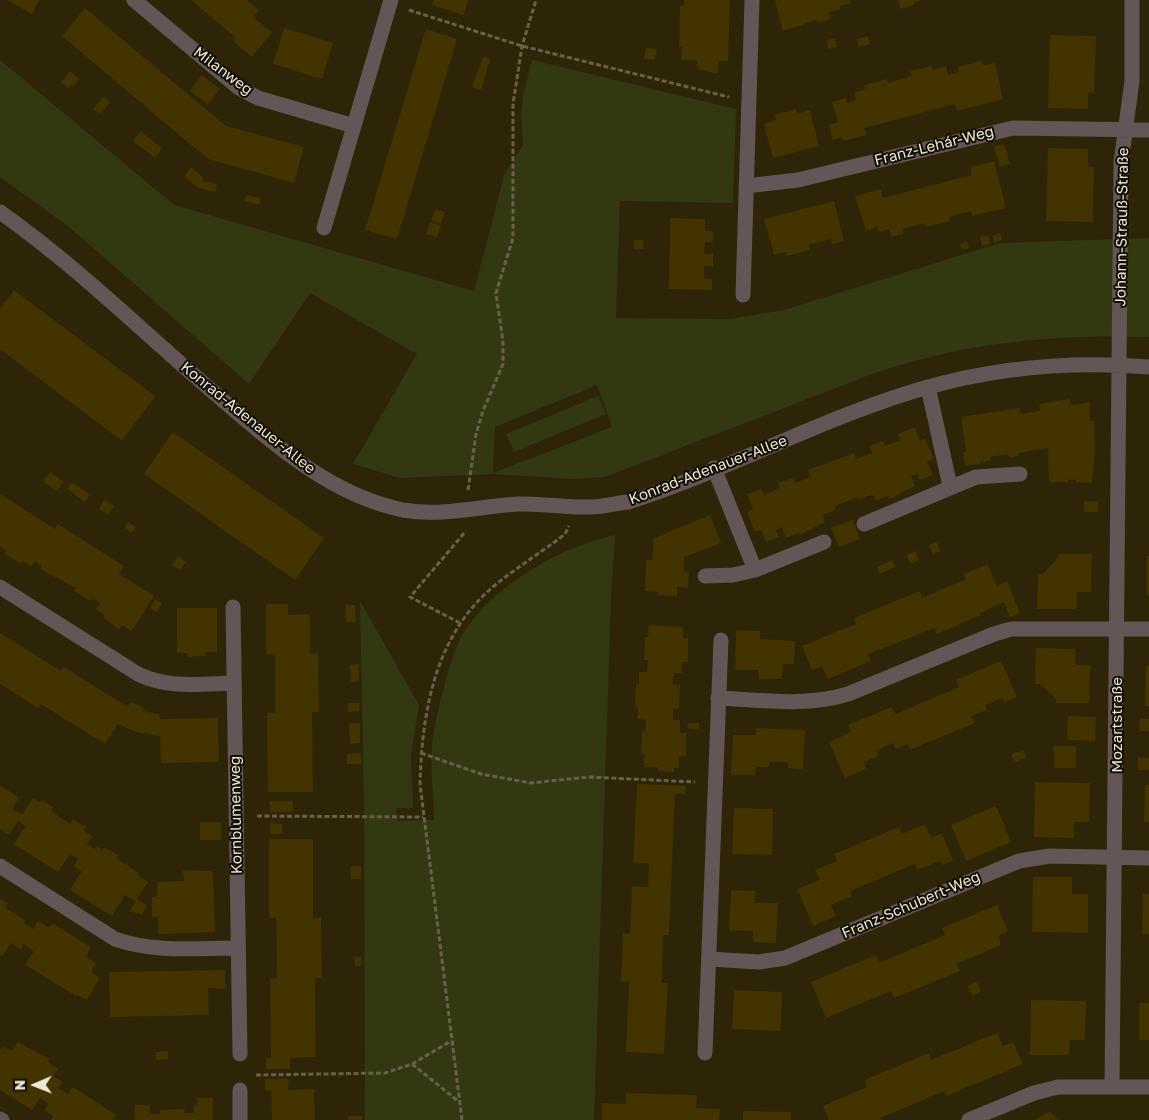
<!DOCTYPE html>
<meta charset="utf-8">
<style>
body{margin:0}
#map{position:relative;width:1149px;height:1120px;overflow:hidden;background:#2e2408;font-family:"Golos Text",sans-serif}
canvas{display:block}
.north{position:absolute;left:10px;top:1060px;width:50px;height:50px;-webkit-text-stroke:4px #120e04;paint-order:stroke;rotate:269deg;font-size:14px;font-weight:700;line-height:20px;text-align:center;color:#ece6d5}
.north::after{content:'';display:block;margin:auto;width:18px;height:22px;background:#ece6d5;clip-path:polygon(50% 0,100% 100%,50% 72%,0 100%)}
</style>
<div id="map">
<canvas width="1149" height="1120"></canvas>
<div class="north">N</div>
</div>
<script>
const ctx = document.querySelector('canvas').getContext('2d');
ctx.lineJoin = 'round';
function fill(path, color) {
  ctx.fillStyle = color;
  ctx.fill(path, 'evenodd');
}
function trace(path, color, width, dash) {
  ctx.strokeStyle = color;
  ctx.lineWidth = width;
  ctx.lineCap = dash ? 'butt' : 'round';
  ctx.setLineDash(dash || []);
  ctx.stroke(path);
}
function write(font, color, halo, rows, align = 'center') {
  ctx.font = font + ' "Golos Text",sans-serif';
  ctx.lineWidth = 4;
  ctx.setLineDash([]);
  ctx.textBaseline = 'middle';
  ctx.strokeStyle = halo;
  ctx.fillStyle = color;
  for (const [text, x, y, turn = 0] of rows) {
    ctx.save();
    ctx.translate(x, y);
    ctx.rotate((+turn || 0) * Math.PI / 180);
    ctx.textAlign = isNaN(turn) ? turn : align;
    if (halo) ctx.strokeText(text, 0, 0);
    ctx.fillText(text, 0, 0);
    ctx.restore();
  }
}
const green = new Path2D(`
 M0 60 174 205 474 291 505 172 523 146 521 116 523 94 532 60 736 109 733 203 620 201 616 318 729 319 784 310 1000 243 1149 238V337C1053 334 972 342 880 371L605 477 574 479 493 474 400 478 353 464 417 354 310 293 249 384 69 227 0 177ZM597 385 612 427 493 473 495 427Z
 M598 396 606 414 514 452 506 434Z
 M615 535 611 599 594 1120H365L364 802 360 601 419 705 411 755 413 808H396L397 821 434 820C434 792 429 764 433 736 436 715 451 655 461 637 490 587 560 547 615 535Z`);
const building = new Path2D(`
 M7 0H39L32 14Z
 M191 0H247L259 10 253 17 272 32 252 57 233 41 236 38Z
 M434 0H468L463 15 432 5Z
 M684 0H730L728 61H718V74L697 69 698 61 681 60 682 47H679L680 6H684Z
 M775 0H850L851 3 840 6 841 9 829 12 830 19 818 23 817 20 783 31Z
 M898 0H921V1L914 2V5L900 9Z
 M85 8 226 126 304 147 294 183 208 159 178 134 62 36Z
 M284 28 333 43 322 79 273 64Z
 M426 29 457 39 397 239 365 230Z
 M1050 35 1096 36 1094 93 1088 92V109L1048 108Z
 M868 36 870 44 858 47 857 39Z
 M835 38 837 47 828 49 826 40Z
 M646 48 657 49 655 60 644 59Z
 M483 57 490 59 481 90 472 87Z
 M981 61 983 66 995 63 1003 99 957 111 955 104 864 128 866 135 843 141 842 137 833 140 829 125 838 122 832 102 846 98 847 103 856 100 854 93 866 89 865 85 887 79 888 83 912 76 910 71 932 66V70L946 66 948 75 959 72 957 67Z
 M70 71 79 79 73 87 71 85 68 88 61 82Z
 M202 75 220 89 208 105 190 91Z
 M103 97 110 102 101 114 93 109Z
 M796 109 797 114 810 110 819 146 773 158 764 124 776 120 774 115Z
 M140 131 162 148 155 158 133 141Z
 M1004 144 1010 164 1000 167 994 147Z
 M1048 148 1088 149V167H1094L1093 222 1046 221Z
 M994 161 1006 208 972 216 971 211 949 217 950 221 926 227 925 223 902 229 903 234 891 237 889 229 879 232 877 227 866 231 855 196 881 189 883 198 972 175 970 167Z
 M191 167 203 177 202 181 217 184 215 192 199 188 184 177Z
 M246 195 261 198 259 205 244 201Z
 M834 201 844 241 832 244 831 239 808 245 810 250 787 256 786 252 774 255 764 219Z
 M435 209 445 212 441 224 431 221Z
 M670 218 705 219V231H713V243L705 242 704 254H713V266H704V278L712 279V290L669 289Z
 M430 222 441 226 437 237 426 234Z
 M1000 233 1002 240 994 242 992 235Z
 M988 235 990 244 982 246 980 237Z
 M634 240H643V249H634Z
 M967 242 969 248 963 250 960 244Z
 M14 290 155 396 122 441 0 349V309Z
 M1070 399 1071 405 1090 402V421H1094L1095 449 1092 483 1076 482V479H1068V482H1049L1048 448 1018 453 1019 456 1009 458 1008 454 990 457 991 460 980 462V464L965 466 963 452H966L961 417 1020 408 1021 414 1040 411 1039 404Z
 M915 427 920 441 925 438 934 459 927 461 933 475 920 480 918 474 911 476 915 486 890 499 888 496 876 501 873 494 859 500 858 497 835 506 836 510 822 515 825 522 800 535 799 533 786 538 781 527 776 530 779 537 766 542 761 530 755 532 747 512 753 510 747 494 761 489 764 495 780 488 778 483 793 478 795 483 810 477 808 470 854 453 856 459 872 453 869 446 883 441 885 446 901 440 898 434Z
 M173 432 324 538 295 580 144 474Z
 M50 472 64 482 56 491 43 481Z
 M72 482 90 495 85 502 67 489Z
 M0 494 55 529 58 524 124 566 119 574 154 596 132 631 122 625 119 629 103 618 105 615 96 609 100 603 92 598 90 601 74 591 76 588 40 569 42 566 35 561 31 566 23 561 21 564 5 554 7 551 0 546Z
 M104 500 114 506 108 515 99 509Z
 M1084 501 1098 502V512H1084Z
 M710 515 721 543 684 557V572H689L688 588 677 587V596L658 595V592L645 591 646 560H652L654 538Z
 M853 520 860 539 839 547 831 528Z
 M128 522 136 527 132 533 125 528Z
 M937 542 940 551 933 554 929 546Z
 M915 551 919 560 910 564 906 555Z
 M1058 554H1092L1091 592H1077V609H1037L1038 573 1043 574 1058 558Z
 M178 556 186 562 180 570 172 565Z
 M1147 556H1149V595H1147Z
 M892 560 895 567 880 574 877 567Z
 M988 564 997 586 1007 581 1020 613 1010 617 1004 602 980 613 981 615 937 634 935 628 868 654 871 661 828 679 822 666 812 670 802 646 856 624 854 618 920 591 922 598 966 579 964 574Z
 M155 599 162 603 157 612 150 608Z
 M266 604H288V615L310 614V654L318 653 319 712H312L313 792H268L267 713H275V654H266Z
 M345 605H355L356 622H346Z
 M177 608H217V652H205L206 656 187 657V653H177Z
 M649 625 683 627V638H688V662H682V673H674L673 685H680L679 709H673V720H680V733H686V756H679V768H674V772L658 771V767H644V754H641L642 731H645L646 719H638V707H635L636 684H639V672H647L648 660H644L645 637H648Z
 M736 630 760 631V639L795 641 794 664H783L782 679H759V670H735Z
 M0 633 61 671 64 667 128 707 131 702 144 708 143 711 159 714 160 719 218 718 219 762 161 763 160 736 136 732 118 724 105 744 41 704 38 708 0 684Z
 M1036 648 1075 649V665H1090L1089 703H1056V699L1040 684H1035Z
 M1001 661 1017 697 1004 702 1002 698 985 705 987 710 971 716 975 723 910 750 908 744 896 749 893 743 876 751 879 756 864 762 866 769 845 778 829 742 851 732 848 725 892 707 895 714 959 687 956 680Z
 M359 664V681L351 682 350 665Z
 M1146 666H1149V706H1145Z
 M348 703H359L360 711 348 712Z
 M1068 716 1096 717 1095 741 1067 740Z
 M1140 718 1149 719V731H1139Z
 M349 723H360V743L350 744Z
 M688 723H699V729L687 728Z
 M756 728 805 730 803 769 788 768V762H769V767H755V775H731L733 735H756Z
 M1054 746H1076V768H1054Z
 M1024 750 1026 758 1015 762 1011 754Z
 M361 753V764H347V754Z
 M1138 757 1149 758V770H1138Z
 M1035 782 1090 783 1089 822H1074V838L1034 837Z
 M637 784 686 786 685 794H675L669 935H663L662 983H668L664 1054 626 1052 629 982 621 981 623 933 630 934 632 886 648 887 649 863H633Z
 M0 785 19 798 12 809 22 815 33 798 40 802 42 800 53 807 51 811 70 824 73 819 86 827 84 831 93 836 87 844 95 849 97 846 102 850 104 847 118 855 116 858 139 873 138 875 148 882 137 899 147 905 142 915 130 911 136 901 125 895 112 916 70 890 82 871 74 866 78 859 70 854 58 872 14 844 26 826 18 821 9 835 0 829Z
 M1145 785H1149V822H1144Z
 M270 801H293V812H270Z
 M996 806 1011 842 966 861 951 825Z
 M734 808 773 809 772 855 732 854Z
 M200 822H221V840H200Z
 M270 823 282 824 283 834H270Z
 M925 824 931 838 942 833 953 861 942 865 940 861 917 870 915 864 850 891 852 896 831 905 836 916 813 926 797 889 820 880 815 870 837 861 834 854 899 827 902 834Z
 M269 839H313V918H321L322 978H315L316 1057 290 1058V1069H266V1058H271L270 979 277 978 276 918H269Z
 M351 866H361V879H351Z
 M183 870 213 871 215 932 158 934V917H152V897H157V882L184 881Z
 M1033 877H1072V894H1088V933L1032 932Z
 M731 890 755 891 754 903H778L776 943 753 942V931L729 930Z
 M1143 894H1149V934H1142Z
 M0 898 7 903 5 908 25 920 24 923 33 929 38 921 49 927 52 923 91 947 86 957 96 963 91 972 100 978 87 1000 77 995 76 996 25 965 34 951 24 944 21 950 11 943 2 957 0 955Z
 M997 905 1008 931 998 936 1001 945 956 964 960 971 894 998 891 991 826 1018 811 982 876 955 879 963 945 935 942 928Z
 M354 957H361V966H355Z
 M225 970V989L208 988 209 1015 110 1017 109 972Z
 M977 982 981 992 972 996 968 986Z
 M734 990 782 992 781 1031 732 1029Z
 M1031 1000 1086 1001 1085 1040H1070L1069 1055H1030Z
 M1139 1003H1149V1040H1139Z
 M997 1033 1003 1046 1013 1042 1023 1064 946 1096 945 1091 880 1118 881 1120H829L823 1106 867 1087 865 1080 929 1053 931 1060Z
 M18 1042 49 1059 48 1062 58 1069 53 1076 63 1082 58 1088 68 1094 73 1087 116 1115 112 1120H51L53 1116 44 1110 49 1104 40 1098 32 1110 0 1090V1050L3 1046 12 1051Z
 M168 1051V1059L156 1060 155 1052Z
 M265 1079H289L288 1090 314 1089 315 1120H272L271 1090H265Z
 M626 1093 697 1095 696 1108 720 1109 719 1120H602V1103L626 1104Z
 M197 1098H213V1120H135V1105H150V1114H160V1110L185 1109V1113H194V1106H198Z
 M743 1111 791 1112V1120H743Z
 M1050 1111 1058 1120H1034Z
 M348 1116H362V1120H348Z`);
const path = new Path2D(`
 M409 10 522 46 729 97
 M468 490 476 434 483 411 503 364V342L496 293 513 238V104L522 46 536 0
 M460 623 410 597 466 531
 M421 753 481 774 531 783 588 777 695 782
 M257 816 423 817
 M412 1064 458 1101
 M256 1075 385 1073 412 1064 451 1041
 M462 1120 420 784C422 711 435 635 494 586 517 567 542 552 565 534L569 526`);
const lane = new Path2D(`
 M928 387 950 486
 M714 468 755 570
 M864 524 976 477 1020 474
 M705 576 733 575 755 570 824 542`);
const street = new Path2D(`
 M134 0 239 88 258 98 354 126
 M746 186 798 180 1013 128 1149 130
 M0 212C78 267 146 335 219 397 274 444 330 495 403 510 443 517 480 506 519 504 543 503 567 508 591 507 603 507 616 503 628 502 730 470 825 416 928 387 1000 367 1075 361 1149 367
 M324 228 391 0
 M743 295 752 0
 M0 587 138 674C168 689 200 684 234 683
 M233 607 240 1054
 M718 698C761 700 806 707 848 694L994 634 1011 629H1149
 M0 866 115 939C154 953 197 948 238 948
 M709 959 759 962 785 958 1019 861 1050 856 1149 858
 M705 1053 721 640
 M1112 1085 1121 162 1132 81V0
 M240 1090V1120
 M0 1119 2 1120
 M969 1120 1034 1093 1058 1087H1149`);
const streetNames = [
 ["Milanweg",223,71,37],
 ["Franz-Lehár-Weg",934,146,-14],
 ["Johann-Strauß-Straße",1122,227,-89],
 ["Konrad-Adenauer-Allee",248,418,39],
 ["Konrad-Adenauer-Allee",708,470,-21],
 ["Mozartstraße",1117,725,-90],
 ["Kornblumenweg",236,815,-91],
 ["Franz-Schubert-Weg",911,905,-23]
];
fill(green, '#323911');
fill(building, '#423301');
trace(path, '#696048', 3, [5, 2.5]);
trace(lane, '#645556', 15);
trace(street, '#645556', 15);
write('15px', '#ece6d5', '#120e04', streetNames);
</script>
